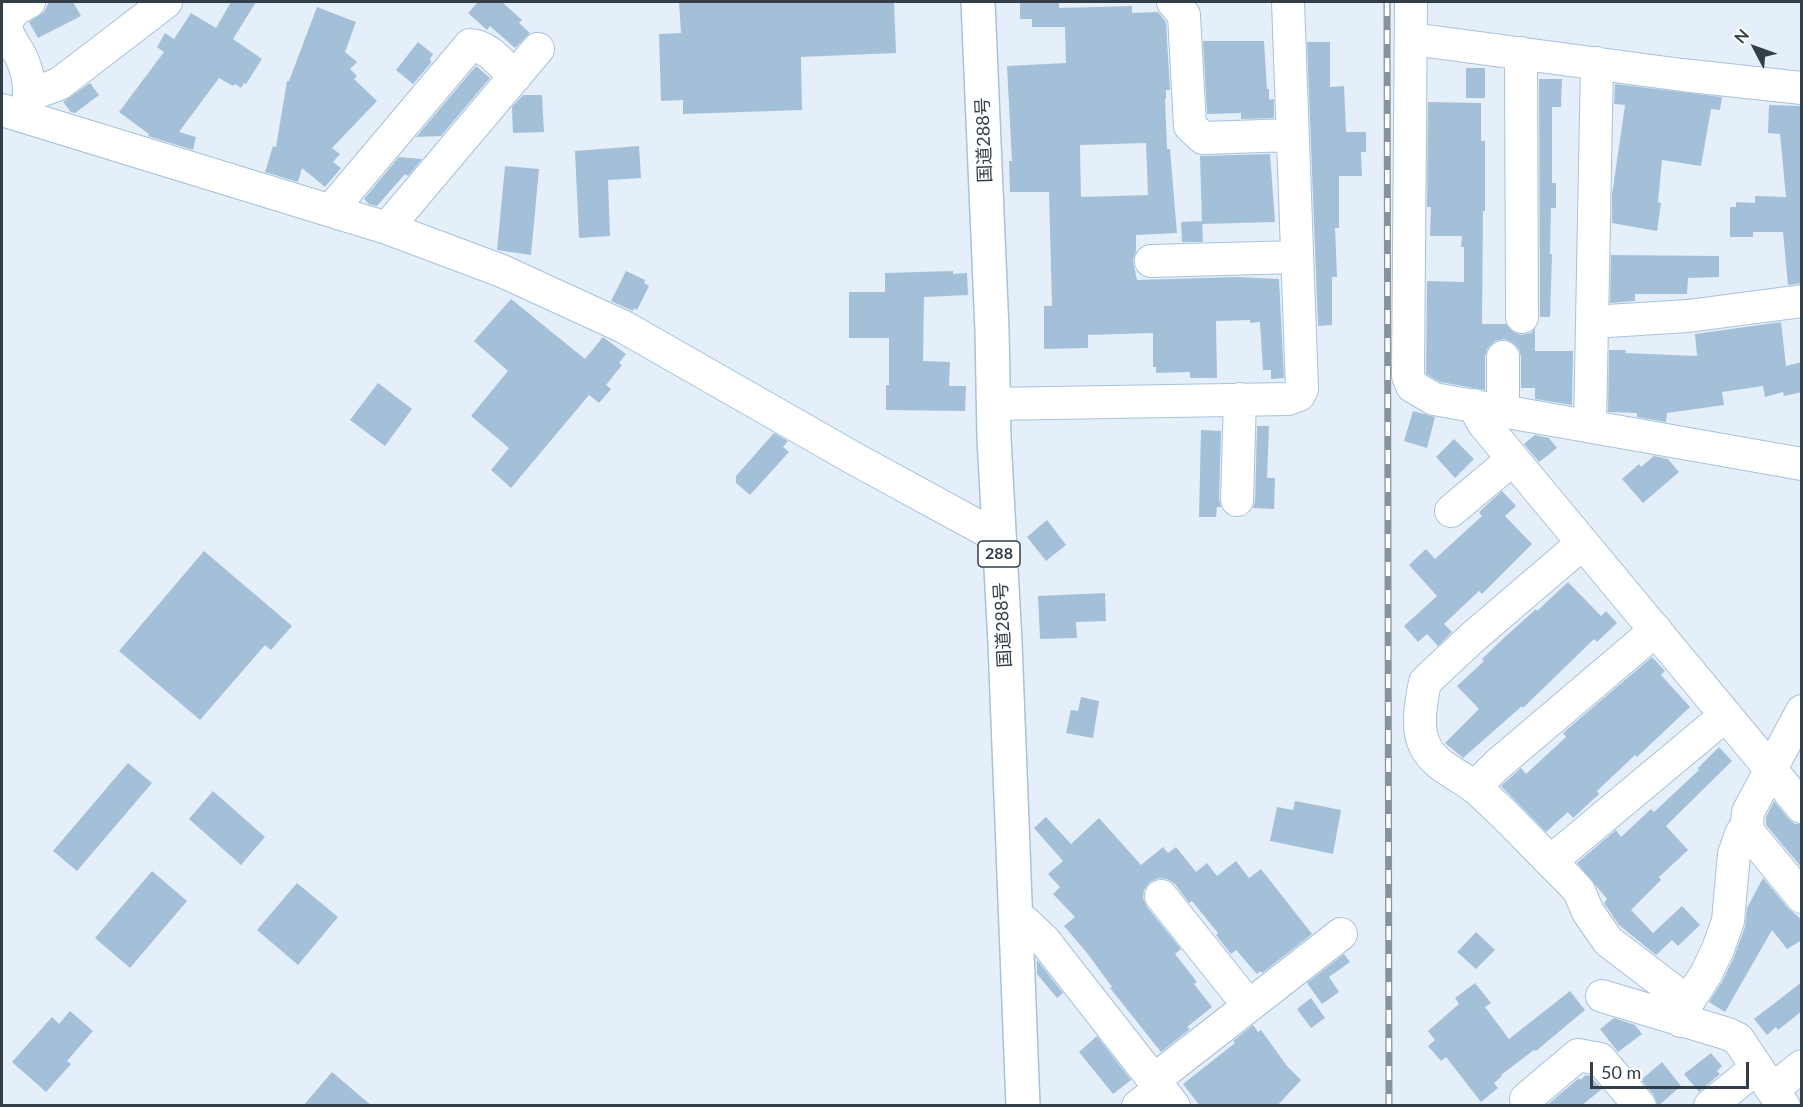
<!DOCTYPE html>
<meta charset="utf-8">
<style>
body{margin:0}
#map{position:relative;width:1803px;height:1107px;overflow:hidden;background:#e4effa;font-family:Lato,sans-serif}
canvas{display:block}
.frame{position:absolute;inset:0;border:3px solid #333e48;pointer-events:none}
.north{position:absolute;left:1725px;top:18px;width:60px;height:60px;-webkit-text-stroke:4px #fff;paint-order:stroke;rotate:311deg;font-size:16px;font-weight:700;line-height:24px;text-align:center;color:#333e48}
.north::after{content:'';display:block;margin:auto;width:21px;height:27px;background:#333e48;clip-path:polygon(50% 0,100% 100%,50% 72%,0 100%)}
.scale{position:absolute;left:1590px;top:1062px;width:159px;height:27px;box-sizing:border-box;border:3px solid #333e48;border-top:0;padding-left:8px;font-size:18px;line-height:21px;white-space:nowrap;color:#333e48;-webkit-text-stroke:4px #fff;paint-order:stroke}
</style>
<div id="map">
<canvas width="1803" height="1107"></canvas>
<div class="frame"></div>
<div class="north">N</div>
<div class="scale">50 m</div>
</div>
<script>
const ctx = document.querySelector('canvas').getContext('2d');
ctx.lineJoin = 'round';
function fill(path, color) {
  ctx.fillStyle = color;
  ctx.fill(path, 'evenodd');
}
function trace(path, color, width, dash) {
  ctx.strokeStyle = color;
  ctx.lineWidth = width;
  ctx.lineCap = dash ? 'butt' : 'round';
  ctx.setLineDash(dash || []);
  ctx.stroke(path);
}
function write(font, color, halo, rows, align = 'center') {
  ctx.font = font + ' Lato,"Noto Sans JP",sans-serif';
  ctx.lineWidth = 4.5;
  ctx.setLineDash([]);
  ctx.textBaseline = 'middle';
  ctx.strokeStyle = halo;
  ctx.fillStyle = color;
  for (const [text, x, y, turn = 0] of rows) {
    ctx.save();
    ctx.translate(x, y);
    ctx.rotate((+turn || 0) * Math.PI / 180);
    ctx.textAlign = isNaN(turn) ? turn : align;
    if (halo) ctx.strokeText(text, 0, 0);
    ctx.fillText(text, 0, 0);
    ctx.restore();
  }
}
const building = new Path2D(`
 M49 2H73L81 16 38 38 29 22 44 12Z
 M231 2H256L233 39 262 59 246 84 244 83 241 88 235 84 233 86 219 78 179 132 196 137 193 150 148 136 149 134 119 112 164 52 157 47 165 33 174 39 191 13 216 28Z
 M478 2H502L522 20 519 23 530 33 515 48 490 26 487 30 468 13Z
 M679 2H894L896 53 801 57 802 110 683 114V100L661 101 659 34 681 33Z
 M1020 2H1059V8L1132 6V13L1158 12 1166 22 1170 90H1166V99H1165L1167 149H1170L1177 233 1136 235V251L1133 261 1137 280 1237 277 1279 279 1284 378 1271 379V370H1263L1260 322 1250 323V320L1216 321 1217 378H1190V372L1156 373V367H1153V333L1088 335V348L1044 349V306H1052L1049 192H1010L1009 161H1012L1007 66 1066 63 1065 27H1032V19H1020ZM1146 143 1148 195 1081 197 1080 145Z
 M317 7 356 22 345 52 357 62 350 69 357 76 354 79 377 101 332 148 340 154 333 162 341 168 325 187 302 168 298 182 265 172 273 146 276 147 287 81H289Z
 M1203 41H1264L1267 89H1269V100L1274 99V118L1241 119V113L1207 114Z
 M418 42 433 54 430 59 431 63 413 84 396 70Z
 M1307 42H1330V87L1344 86 1346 132H1366V152H1361L1362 176H1339V228H1335L1337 277H1332V325L1318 326Z
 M476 66 490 78 441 136 416 137Z
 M1466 68H1485V98H1466Z
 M1539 79H1562L1561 107H1552V183H1556V208H1551L1550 254H1552L1550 317H1540Z
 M90 83 99 95 75 113 71 112 63 102Z
 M1615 84 1722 97 1720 110 1711 109 1701 166 1662 160 1658 202 1661 203 1657 231 1612 223V195L1625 105 1614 104Z
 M523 95H542L544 132 513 133 512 107Z
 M1428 102 1481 103V141H1485V211H1483L1482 324H1506L1513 332 1521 335 1531 333 1535 328V351H1573L1572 405 1535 399V388H1521V357L1519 349 1512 342 1504 339 1495 341 1487 349 1485 357V390L1440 382 1426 374 1427 281 1464 282V247H1461L1462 236H1430L1431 207H1427Z
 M1769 105 1802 106V283L1788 285 1783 232H1753V237H1730V207H1736V202L1755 203V196L1786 197 1780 134 1768 133Z
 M639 146 641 178 608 180 610 236 579 238 575 151Z
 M1270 154 1275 222 1202 224 1200 156Z
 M399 157 422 159 408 176 405 174 377 206 369 204 364 199Z
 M505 166 539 169 531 255 497 250Z
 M1202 221 1203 242H1182L1181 222Z
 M1611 255 1719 256V277L1688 278 1687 294H1635V301L1610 303Z
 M626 271 645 280 644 283 649 286 637 310 634 308 633 311 611 301Z
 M953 271V274L967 273 968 295 924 297 923 361 950 362 949 386H966L965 411 886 410V385H889V338H849V292H885V273Z
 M511 299 585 359 603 337 626 354 619 363 622 365 606 385 611 389 599 403 589 395 511 488 491 470 509 448 471 416 508 371 474 341Z
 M1781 322 1786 366 1802 362V392L1784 396 1783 392 1765 397 1763 386 1722 392 1724 405 1667 413 1666 422 1637 417V413L1608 412 1609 350H1626L1625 353 1697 356 1695 334Z
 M378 383 412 409 385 446 350 420Z
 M1413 411 1435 417 1427 448 1404 441Z
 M1257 426H1269L1267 478H1275L1274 509 1253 508 1255 501Z
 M1201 430 1221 431 1219 499 1221 507H1217L1216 517H1199Z
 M774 433 788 441 783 447 789 452 750 495 736 483V476Z
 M1535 435 1549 438 1557 448 1539 462 1524 444Z
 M1454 439 1474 459 1455 478 1436 457Z
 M1654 456 1668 459 1679 472 1643 503 1622 479 1639 464 1641 467Z
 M1502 491 1516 506 1505 516 1532 544 1482 594 1479 591 1444 624 1452 632 1438 646 1427 634 1418 642 1404 626 1437 596 1409 565 1426 549 1435 559 1482 516 1479 512Z
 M1047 520 1066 545 1046 561 1027 537Z
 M204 551 292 626 271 650 265 645 200 720 119 651Z
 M1568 582 1601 616 1606 611 1617 623 1597 642 1594 639 1523 708 1522 706 1463 758 1445 743 1479 709 1457 686 1484 661 1482 659 1505 637 1536 609 1537 611Z
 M1105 593 1106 621 1076 622 1077 638 1040 639 1038 596Z
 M1652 657 1665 671 1661 675 1690 707 1637 757 1635 755 1597 791 1599 794 1573 818 1568 812 1546 832 1501 786 1521 768 1526 774 1566 737 1563 733 1571 726Z
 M1081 697 1099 701 1093 738 1066 733 1071 710 1078 711Z
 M1719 747 1732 761 1666 826 1688 850 1659 877 1661 880 1631 910 1653 933 1682 906 1700 925 1678 946 1672 940 1656 955 1619 925 1604 903 1607 899 1577 863 1616 830 1621 837 1651 809 1654 812 1699 770 1698 768Z
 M128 763 152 783 77 871 53 851Z
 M213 791 265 837 241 865 189 819Z
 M1295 801 1341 810 1333 854 1270 841 1277 807 1293 810Z
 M1774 801 1789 819 1795 824H1802V868L1766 825V817Z
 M1046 817 1071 844 1099 818 1141 865 1163 847 1168 853 1176 847 1196 872 1207 863 1217 876 1236 861 1249 878 1261 869 1312 934 1262 973 1260 971 1257 974 1236 950 1231 954 1216 935 1218 933 1192 901 1189 903 1175 884 1167 879 1159 878 1150 882 1144 890 1143 898 1147 907 1181 949 1175 954 1197 982 1194 984 1212 1007 1187 1027 1190 1029 1161 1052 1110 988 1112 987 1087 953 1064 926 1075 917 1053 894 1060 887 1048 874 1063 861 1034 828Z
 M152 871 187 901 130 968 95 938Z
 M1763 878 1788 908 1802 920V940L1787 949 1772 930 1725 1012 1709 1002 1722 982 1734 957 1745 927 1747 908Z
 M297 883 338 917 298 965 257 930Z
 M1476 932 1495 950 1476 969 1457 952Z
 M1344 954 1350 962 1329 977 1339 992 1322 1004 1307 983Z
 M1037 960 1063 993 1057 998 1037 974Z
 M1802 982V1011L1778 1030 1776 1027 1767 1035 1754 1019Z
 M1475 983 1491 1003 1485 1007 1509 1039 1570 991 1585 1010 1536 1051 1534 1050 1501 1075 1502 1076 1494 1083 1498 1088 1481 1102 1446 1057 1441 1061 1428 1046 1435 1040 1428 1031 1459 1004 1455 998Z
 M1311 998 1325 1018 1311 1028 1297 1009Z
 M70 1011 93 1031 67 1061 71 1064 46 1092 12 1062 52 1017 59 1024Z
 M1614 1018 1635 1025 1642 1034 1618 1052 1600 1029Z
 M1253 1025 1258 1032 1261 1030 1287 1066 1301 1080 1277 1106H1200L1183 1084 1235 1043 1233 1041Z
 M1097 1036 1131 1080 1113 1094 1079 1052Z
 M1711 1053 1722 1066 1717 1071 1720 1074 1699 1092 1684 1074Z
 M1662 1062 1681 1086 1658 1106 1654 1095 1641 1080Z
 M332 1072 372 1106H303Z
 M1586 1075 1590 1076 1602 1089 1581 1106H1546L1579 1078 1580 1080Z`);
const minor = new Path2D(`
 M1173 2 1184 15 1190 126 1203 138 1292 135
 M1411 2 1408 376 1412 386 1434 399 1802 464
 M1412 39 1682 75 1802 88
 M1521 53 1522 317
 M30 91H40L59 84 166 2
 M2 110 387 228 502 271 624 327 855 459 998 537
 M27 110C31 93 29 75 22 59 18 49 5 35 7 24 9 12 19 7 29 2
 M331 210 470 45C489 46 502 65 515 77
 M387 228 538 49
 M1151 261 1297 257
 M1592 322 1688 316 1802 301
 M1503 357V411
 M993 404 1288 399 1299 395 1302 389 1288 2
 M1473 405 1484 424 1503 447 1802 807
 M1590 426 1597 63
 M1237 500 1240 399
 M1451 511 1513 459
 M1583 543 1473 637 1425 682C1421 702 1416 728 1425 746 1436 768 1460 774 1478 790 1509 817 1537 849 1567 878L1579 891 1588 912 1608 941 1688 1002
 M1802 711 1748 812 1747 823 1749 833 1802 897
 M1475 787 1497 765 1656 630
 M1551 861 1726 715
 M1161 896 1249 1006
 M1016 919 1025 922 1044 940 1174 1106
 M1602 996 1728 1034 1738 1039 1772 1090
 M1681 1021 1688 1002 1706 974 1718 949 1728 921 1734 854 1741 834 1747 825
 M1526 1099 1578 1055 1600 1059 1640 1106
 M1138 1106 1152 1095 1163 1073 1341 934
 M1710 1106 1756 1068
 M1784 1106 1772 1090 1802 1066`);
const highway = new Path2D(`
 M978 2 992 330 994 438 1005 643 1023 1106`);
const rail = new Path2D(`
 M1387 2 1389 1106`);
const shields = [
 [999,554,42]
];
const shieldNames = [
 ["288",999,554]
];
const streetNames = [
 ["国道288号",984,140,-92],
 ["国道288号",1003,625,-93]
];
fill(building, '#a4c0d8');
trace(minor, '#a7c2db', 34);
trace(highway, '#a7c2db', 36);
trace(minor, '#fff', 32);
trace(highway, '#fff', 33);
trace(rail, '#87929c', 7);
trace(rail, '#fff', 4.5, [14]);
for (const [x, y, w] of shields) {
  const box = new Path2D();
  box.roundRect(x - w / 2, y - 13, w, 26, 4.5);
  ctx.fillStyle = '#fff';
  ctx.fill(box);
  trace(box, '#333e48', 1.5);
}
write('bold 16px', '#333e48', null, shieldNames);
write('18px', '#333e48', '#fff', streetNames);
</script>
